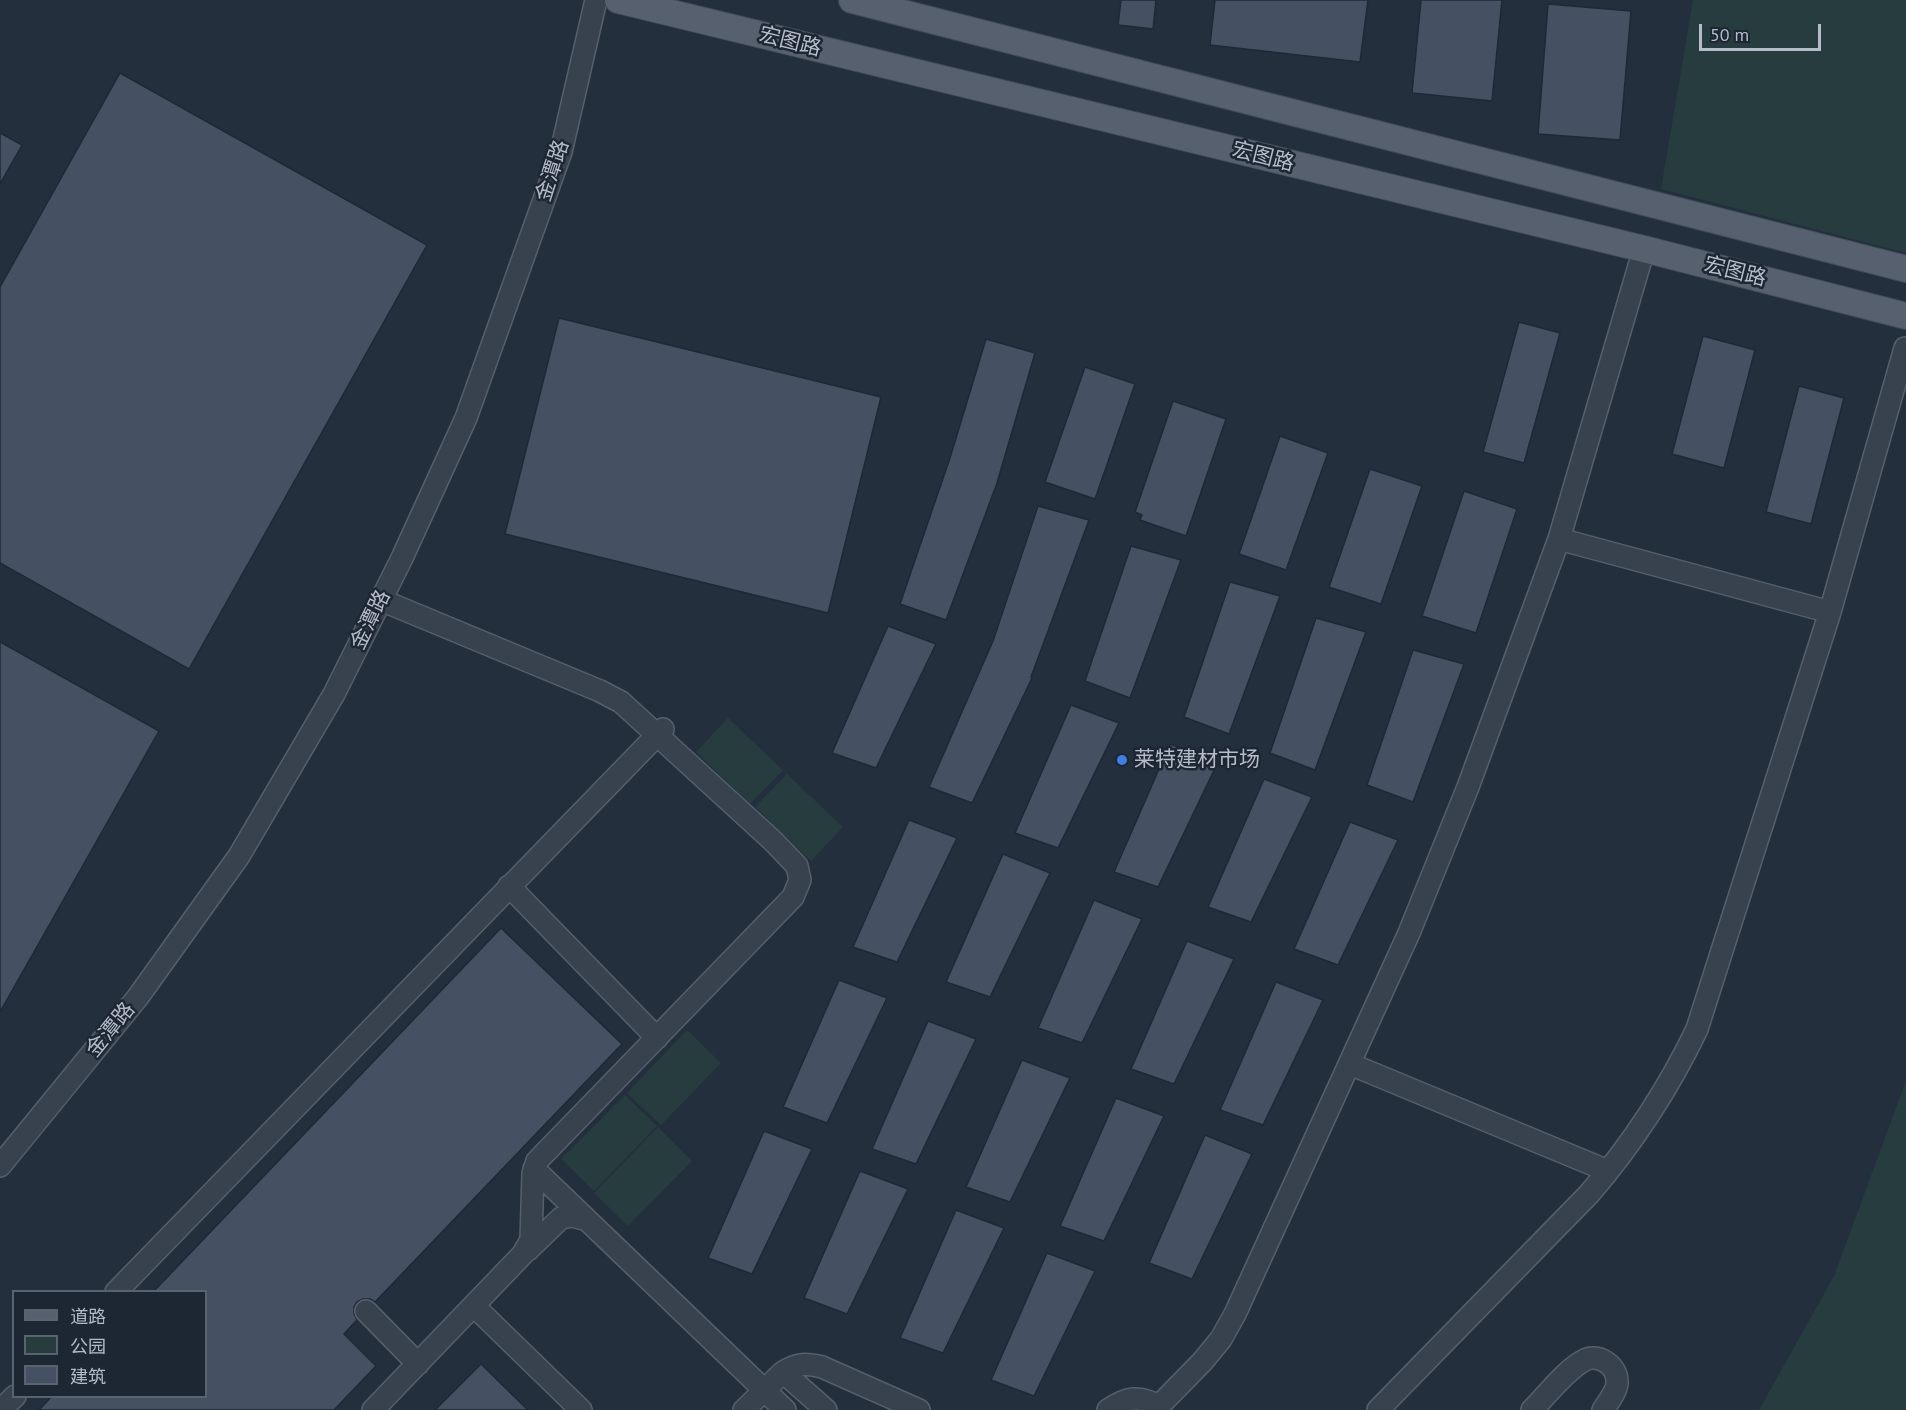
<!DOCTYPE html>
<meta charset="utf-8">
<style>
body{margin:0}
#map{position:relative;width:1906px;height:1410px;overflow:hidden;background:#242f3e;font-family:"PT Sans","Noto Sans SC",sans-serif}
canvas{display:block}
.legend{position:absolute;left:12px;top:1290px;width:195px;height:108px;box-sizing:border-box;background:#1d2633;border:2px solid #59626f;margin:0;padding:8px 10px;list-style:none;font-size:18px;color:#b4bcc9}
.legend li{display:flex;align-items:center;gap:12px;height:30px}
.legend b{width:30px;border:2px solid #59626f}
.scale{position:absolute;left:1699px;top:24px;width:122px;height:27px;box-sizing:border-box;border:3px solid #b4bcc9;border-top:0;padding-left:8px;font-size:18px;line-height:21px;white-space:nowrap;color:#b4bcc9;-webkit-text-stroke:4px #1d2633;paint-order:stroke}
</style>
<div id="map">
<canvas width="1906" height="1410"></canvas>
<ul class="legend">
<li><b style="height:8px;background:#56606e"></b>道路</li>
<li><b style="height:16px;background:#263c3f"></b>公园</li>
<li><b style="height:16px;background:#455162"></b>建筑</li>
</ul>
<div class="scale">50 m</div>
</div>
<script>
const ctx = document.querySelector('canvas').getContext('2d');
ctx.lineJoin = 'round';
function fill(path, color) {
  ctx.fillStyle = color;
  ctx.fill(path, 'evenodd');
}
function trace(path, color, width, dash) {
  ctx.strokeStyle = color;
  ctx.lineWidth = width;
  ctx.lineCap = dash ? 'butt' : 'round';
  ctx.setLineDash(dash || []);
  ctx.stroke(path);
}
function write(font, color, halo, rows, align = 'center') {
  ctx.font = font + ' "PT Sans","Noto Sans SC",sans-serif';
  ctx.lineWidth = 5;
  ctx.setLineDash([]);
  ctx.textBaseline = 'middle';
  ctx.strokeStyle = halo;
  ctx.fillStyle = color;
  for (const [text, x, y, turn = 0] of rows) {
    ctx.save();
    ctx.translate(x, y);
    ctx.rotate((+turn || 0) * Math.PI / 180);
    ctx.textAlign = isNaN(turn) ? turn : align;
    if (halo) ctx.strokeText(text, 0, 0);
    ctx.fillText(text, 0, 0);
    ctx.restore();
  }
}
const green = new Path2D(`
 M1693 0H1906V253L1661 189Z
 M728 718 783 770 750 804 696 752Z
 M787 774 843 827 811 861 755 807Z
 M687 1030 721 1063 661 1125 627 1093Z
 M1906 1081V1410H1759L1834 1276Z
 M625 1095 657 1126 594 1191 561 1159Z
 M658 1127 692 1161 628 1226 594 1193Z`);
const building = new Path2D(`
 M1121 0H1156L1153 29 1118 25Z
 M1215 0H1368L1360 62 1210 45Z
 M1421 0H1502L1492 101 1412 93Z
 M1548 4 1631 11 1620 140 1538 134Z
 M120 73 427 245 189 669 0 563V287Z
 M0 133 22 145 0 184Z
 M559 318 881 397 828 613 505 534Z
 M1519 322 1560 333 1524 463 1483 452Z
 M1703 336 1755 350 1724 468 1672 454Z
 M986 339 1035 353 997 483 946 620 900 604 950 458Z
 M1085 367 1135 384 1095 499 1045 482Z
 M1799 386 1844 398 1811 524 1766 512Z
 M1173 401 1226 419 1186 536 1140 520 1142 515 1135 512Z
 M1280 436 1328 453 1286 570 1239 554Z
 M1370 469 1422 486 1381 604 1329 587Z
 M1464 491 1517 509 1476 633 1422 616Z
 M1038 506 1089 520 1031 677 1032 678 972 803 929 787 993 641Z
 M1131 546 1181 560 1130 698 1085 681Z
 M1230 582 1280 596 1229 734 1184 717Z
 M1316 618 1366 632 1315 770 1270 753Z
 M888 626 936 644 876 768 832 753Z
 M0 642 159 731 0 1012Z
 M1413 650 1464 664 1413 802 1367 785Z
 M1071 705 1119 723 1058 848 1015 833Z
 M1170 744 1218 762 1158 887 1114 872Z
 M1264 779 1312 797 1251 922 1208 907Z
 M909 820 957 838 897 962 853 947Z
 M1350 822 1398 840 1338 965 1294 949Z
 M1003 854 1050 873 990 997 946 982Z
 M1094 900 1142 919 1082 1043 1038 1028Z
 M501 928 622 1044 375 1302 370 1299H363L357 1302 354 1307V1314L357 1320 344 1334 376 1366 334 1410H39L52 1396H206V1292H153Z
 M1187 941 1234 959 1174 1084 1131 1069Z
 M839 980 887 998 827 1123 783 1107Z
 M1276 982 1323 1000 1263 1125 1220 1110Z
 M928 1021 976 1039 916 1164 872 1149Z
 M1022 1060 1070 1078 1010 1202 966 1187Z
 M1116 1098 1164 1116 1104 1241 1060 1226Z
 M764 1131 812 1149 752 1274 708 1258Z
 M1205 1135 1252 1154 1192 1279 1149 1263Z
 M860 1171 908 1189 847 1314 804 1298Z
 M956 1210 1004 1228 943 1353 900 1338Z
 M1047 1253 1095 1271 1034 1396 991 1380Z
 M481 1364 528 1410H435Z`);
const minor = new Path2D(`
 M1559 539 1830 612
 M509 886 657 1038
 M1350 1064 1608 1171
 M0 1166 138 997 239 856 334 694 402 558 466 418 561 152 596 0
 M534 1169 785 1410
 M528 1250 561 1218 572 1216 587 1220
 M116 1292 663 729
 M474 1306 581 1410
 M366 1311 418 1364
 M783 1372C798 1363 806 1363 822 1367L919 1410
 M1 1410 15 1396
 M373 1410 523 1254 531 1240 533 1173 537 1161 793 897 800 880 797 866 773 841 621 702 600 691 381 600
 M744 1410 783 1372 826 1410
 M1108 1410C1127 1397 1139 1395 1159 1406
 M1155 1410 1202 1362 1221 1339 1235 1314 1409 933 1468 787 1559 539 1644 249
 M1378 1410 1589 1194C1631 1146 1670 1086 1697 1029L1830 612 1905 348
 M1532 1410C1547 1395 1565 1371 1583 1361 1597 1352 1617 1365 1617 1381 1618 1390 1608 1402 1603 1410`);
const major = new Path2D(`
 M618 0 1644 249 1906 316
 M852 0 1906 269`);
const markers = [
 [1122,760,6,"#3f7fe0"]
];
const streetNames = [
 ["宏图路",790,42,14],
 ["宏图路",1263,157,14],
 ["金潭路",553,171,-72],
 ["宏图路",1735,272,14],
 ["金潭路",371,620,-64],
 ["金潭路",111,1030,-51]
];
const poiNames = [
 ["莱特建材市场",1134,760]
];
fill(green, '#263c3f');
fill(building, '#455162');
trace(building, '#1f2835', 1.5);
trace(minor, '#565f6c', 24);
trace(major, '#414a57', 28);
trace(minor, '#38414e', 21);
trace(major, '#56606e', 26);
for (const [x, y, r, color] of markers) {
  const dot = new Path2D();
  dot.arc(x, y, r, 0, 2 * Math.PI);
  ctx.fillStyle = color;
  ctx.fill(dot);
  trace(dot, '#1d2633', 2);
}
write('21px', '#b4bcc9', '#1d2633', streetNames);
write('21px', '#b4bcc9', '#1d2633', poiNames, 'left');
</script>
